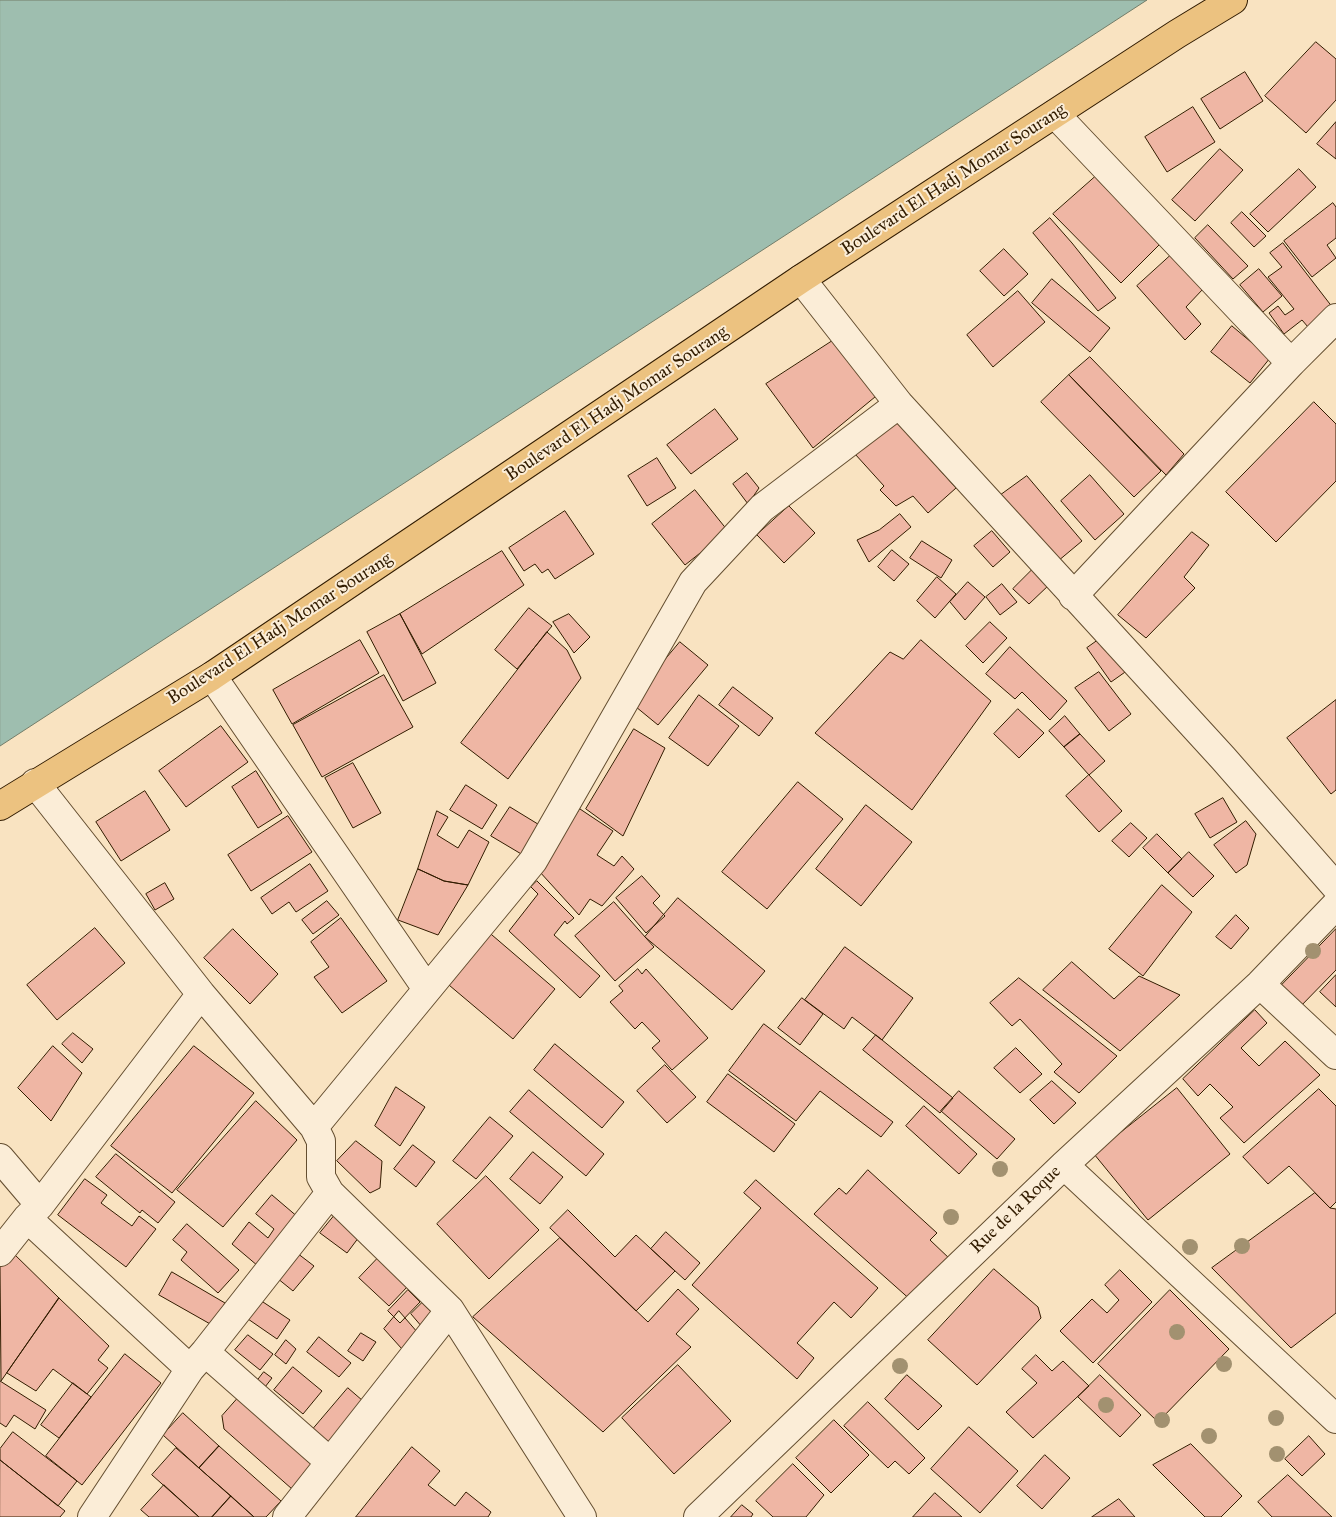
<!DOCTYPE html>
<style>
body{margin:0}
canvas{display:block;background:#f9e3c1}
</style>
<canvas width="1336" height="1517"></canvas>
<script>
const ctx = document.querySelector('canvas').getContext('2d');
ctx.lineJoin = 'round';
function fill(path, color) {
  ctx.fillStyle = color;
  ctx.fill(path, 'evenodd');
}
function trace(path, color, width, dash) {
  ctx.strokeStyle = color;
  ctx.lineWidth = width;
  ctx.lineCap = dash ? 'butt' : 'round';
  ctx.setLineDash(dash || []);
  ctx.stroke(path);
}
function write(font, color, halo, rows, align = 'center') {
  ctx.font = font + ' "IM FELL Great Primer",serif';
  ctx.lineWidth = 4;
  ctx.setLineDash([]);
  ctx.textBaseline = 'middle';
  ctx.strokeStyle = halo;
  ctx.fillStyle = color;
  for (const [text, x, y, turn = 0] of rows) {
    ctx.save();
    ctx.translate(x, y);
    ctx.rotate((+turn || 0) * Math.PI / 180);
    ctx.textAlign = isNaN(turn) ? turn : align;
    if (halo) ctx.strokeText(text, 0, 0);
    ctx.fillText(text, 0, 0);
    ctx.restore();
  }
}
const water = new Path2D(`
 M0 0H1147L0 746Z`);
const building = new Path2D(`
 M1316 42 1336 59V100L1306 133 1265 96Z
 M1245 72 1263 101 1220 129 1201 99Z
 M1193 107 1215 142 1167 172 1145 137Z
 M1336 122V159L1317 144Z
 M1220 149 1243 170 1195 221 1172 200Z
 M1299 169 1316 187 1268 232 1250 214Z
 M1095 177 1160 244 1121 283 1053 214Z
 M1333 203 1336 207V238L1327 245 1336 258 1312 277 1284 241Z
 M1242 212 1266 236 1254 247 1231 223Z
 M1050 218 1072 243 1116 298 1098 311 1033 233Z
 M1208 225 1248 266 1233 279 1195 238Z
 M1283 243 1333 308 1308 327 1302 320 1284 334 1269 313 1278 306 1285 315 1294 309 1268 277 1282 267 1270 253Z
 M1004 249 1028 274 1004 296 980 271Z
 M1170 256 1203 289 1186 307 1201 324 1185 340 1137 286Z
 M1259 269 1282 296 1263 312 1240 285Z
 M1052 279 1110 328 1090 352 1032 303Z
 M1018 291 1045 322 993 367 967 335Z
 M1232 326 1270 358 1250 383 1211 352Z
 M837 338 881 392 813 448 766 384Z
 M1090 357 1184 454 1166 475 1069 375Z
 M1069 375 1161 471 1134 497 1041 402Z
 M1314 402 1336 424V481L1276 542 1226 492Z
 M715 409 738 439 691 474 667 445Z
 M894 419 956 488 928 513 913 496 896 506 880 490 884 486 855 454Z
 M657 458 676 488 647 506 628 476Z
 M747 473 759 488 748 504 733 484Z
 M1090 475 1124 514 1095 540 1061 501Z
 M1027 476 1082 541 1058 561 998 497Z
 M695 490 728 531 685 565 652 524Z
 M789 506 815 533 784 563 757 535Z
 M565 511 594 554 555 579 548 569 542 573 535 564 524 571 509 548Z
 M900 514 911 527 869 562 857 540 879 530Z
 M992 531 1010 552 993 567 974 546Z
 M1192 532 1209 545 1184 577 1195 588 1146 638 1118 615Z
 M922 541 952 560 941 578 910 558Z
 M892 550 909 564 894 581 878 567Z
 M502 551 524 585 422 654 400 614Z
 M1034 568 1050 584 1029 604 1013 589Z
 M937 577 956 594 935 618 917 601Z
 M968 582 985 597 965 620 950 602Z
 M1002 584 1017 602 1000 615 986 597Z
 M529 608 552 626 517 669 495 650Z
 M400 614 436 683 403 701 367 632Z
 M569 614 590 637 574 653 553 622Z
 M990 622 1007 638 983 663 966 646Z
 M547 632 567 650 581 678 508 779 461 743Z
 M1104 636 1128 670 1111 682 1087 648Z
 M360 640 379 673 292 724 273 690Z
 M921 640 991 701 912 810 815 733 890 652 903 659Z
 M680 642 708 665 658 725 630 702Z
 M1010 647 1067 701 1050 720 1022 692 1015 699 986 674Z
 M1099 672 1131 714 1109 731 1075 688Z
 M384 675 413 727 322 777 293 725Z
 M733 687 773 718 759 736 719 705Z
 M699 695 739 726 708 766 669 738Z
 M1336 700V790L1331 794 1287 738Z
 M1018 709 1044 733 1019 758 994 734Z
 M1065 716 1080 734 1064 747 1049 731Z
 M221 726 248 762 186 807 159 771Z
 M634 729 665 748 623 836 586 809Z
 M1080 734 1105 761 1089 775 1064 747Z
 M353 763 381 813 353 828 325 778Z
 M256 771 282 813 258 828 232 787Z
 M1089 775 1122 811 1099 832 1066 796Z
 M798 782 843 819 767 909 722 872Z
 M466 785 497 805 482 829 450 810Z
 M145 791 170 830 121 861 96 822Z
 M1223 798 1237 822 1210 838 1195 814Z
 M866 805 912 842 861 906 816 869Z
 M510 807 546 829 528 858 491 836Z
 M580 809 613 831 597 855 614 866 622 856 634 869 602 906 590 899 579 915 539 871Z
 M437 811 448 817 437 835 458 848 469 830 489 842 468 885 444 881 418 869Z
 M288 816 312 852 251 891 228 855Z
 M1246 821 1256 834 1247 865 1236 873 1214 845Z
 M1131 823 1147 838 1129 857 1112 841Z
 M1157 834 1182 859 1168 873 1143 848Z
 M1189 852 1214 876 1193 897 1168 873Z
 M310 864 328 891 296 912 289 902 272 914 261 898Z
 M418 869 444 881 468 885 438 935 398 920Z
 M642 876 660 896 653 903 665 916 646 933 616 898Z
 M537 881 574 918 567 924 565 921 554 935 600 976 580 998 509 931 538 894 531 887Z
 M165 883 174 899 155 910 146 894Z
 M1162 885 1192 912 1143 976 1109 949Z
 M678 898 765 971 732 1010 645 937Z
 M327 901 339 915 313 934 302 920Z
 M614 902 654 947 615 981 575 936Z
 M1236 915 1249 928 1231 949 1216 937Z
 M341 918 387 981 342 1013 314 977 329 967 311 942Z
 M95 928 125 963 57 1020 27 985Z
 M233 929 278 974 250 1004 204 958Z
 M485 929 555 989 513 1039 443 980Z
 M1336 929V970L1297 1010 1277 990Z
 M845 947 913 998 882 1040 852 1017 844 1029 805 1000Z
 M1072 962 1114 999 1139 976 1180 995 1120 1051 1043 990Z
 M638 969 642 974 646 969 708 1038 672 1070 652 1048 660 1041 642 1022 635 1029 610 1002 623 991 619 986Z
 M1336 975V1007L1320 992Z
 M1019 978 1117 1056 1079 1093 1054 1072 1062 1064 1020 1019 1012 1026 990 1003Z
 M802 998 823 1014 800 1045 778 1028Z
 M1255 1010 1267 1023 1241 1048 1259 1066 1285 1041 1320 1075 1244 1143 1220 1118 1233 1107 1210 1084 1198 1096 1183 1079Z
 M764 1024 893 1122 881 1137 820 1091 796 1121 729 1071Z
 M73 1033 93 1049 82 1063 62 1044Z
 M876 1035 953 1098 940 1113 863 1050Z
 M555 1044 624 1102 602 1128 534 1070Z
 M53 1046 82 1073 51 1121 18 1088Z
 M194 1046 254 1093 172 1193 111 1146Z
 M1016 1048 1042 1074 1020 1093 994 1068Z
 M665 1065 696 1097 667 1123 637 1091Z
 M728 1074 795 1124 774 1152 707 1102Z
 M1052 1081 1076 1103 1054 1124 1030 1100Z
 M396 1087 425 1107 400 1146 375 1126Z
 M1177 1088 1230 1154 1148 1220 1094 1154Z
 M1319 1089 1336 1106V1202L1330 1208 1289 1166 1268 1184 1243 1157Z
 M529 1090 604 1154 586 1176 510 1112Z
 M959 1091 1015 1139 997 1159 941 1111Z
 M256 1101 297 1140 223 1227 177 1190Z
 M924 1106 977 1154 959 1174 906 1126Z
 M490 1117 513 1136 476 1179 453 1161Z
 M356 1141 382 1161 380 1188 370 1193 337 1161Z
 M413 1145 435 1162 416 1187 394 1169Z
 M533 1152 563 1177 540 1204 510 1179Z
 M116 1154 175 1202 158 1223 142 1210 140 1213 96 1177Z
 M868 1170 937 1233 930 1240 951 1260 913 1302 814 1214 839 1188 846 1194Z
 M486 1176 539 1230 489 1279 437 1224Z
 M85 1179 107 1195 101 1203 132 1226 139 1216 156 1229 126 1267 58 1215Z
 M756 1180 878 1288 851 1318 834 1302 797 1343 814 1358 797 1379 692 1285 761 1208 744 1193Z
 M1315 1193 1330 1208 1336 1209V1313L1291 1348 1212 1268Z
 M272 1195 299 1218 258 1266 232 1244 249 1222 268 1238 274 1229 256 1214Z
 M339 1210 365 1229 347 1253 320 1233Z
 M568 1210 615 1257 636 1235 675 1271 636 1311 550 1228Z
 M187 1224 239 1270 218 1293 181 1260 187 1252 173 1240Z
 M666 1232 700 1263 685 1280 651 1249Z
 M560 1238 648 1322 678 1289 699 1309 676 1334 691 1347 603 1432 473 1317Z
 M12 1252 59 1298 1 1381 0 1267Z
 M297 1253 314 1266 293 1291 277 1278Z
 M378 1258 408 1286 389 1306 359 1278Z
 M994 1269 1038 1307 1041 1318 977 1385 928 1340Z
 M1120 1270 1152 1302 1093 1363 1060 1331 1092 1299 1107 1313 1119 1300 1105 1285Z
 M172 1272 225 1303 212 1325 159 1295Z
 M408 1290 420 1302 400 1323 388 1311Z
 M1170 1290 1229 1349 1158 1422 1098 1364Z
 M59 1298 109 1346 98 1360 108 1368 87 1394 53 1369 36 1391 7 1373Z
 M260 1300 290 1320 277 1339 248 1319Z
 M422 1303 441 1321 428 1334 411 1314Z
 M399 1311 418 1333 402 1349 384 1329Z
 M361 1333 376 1342 363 1361 348 1351Z
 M248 1335 273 1354 260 1370 235 1350Z
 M319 1337 351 1363 339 1377 307 1352Z
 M286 1340 296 1349 286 1364 275 1355Z
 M125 1354 161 1383 82 1485 46 1456Z
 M1036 1355 1052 1371 1063 1361 1089 1386 1033 1438 1006 1412 1037 1383 1022 1369Z
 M678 1365 731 1421 674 1474 622 1418Z
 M293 1367 322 1391 303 1414 274 1390Z
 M264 1372 272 1378 265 1387 257 1381Z
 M907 1375 942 1406 918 1430 885 1399Z
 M1100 1375 1141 1415 1120 1437 1078 1397Z
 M0 1381 46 1410 35 1429 14 1415 6 1427 0 1423Z
 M73 1383 91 1397 59 1438 41 1425Z
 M348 1388 370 1407 330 1454 308 1435Z
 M238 1398 313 1464 292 1489 224 1429 222 1416Z
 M868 1402 925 1458 909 1474 895 1461 888 1468 844 1426Z
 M183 1413 219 1446 199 1468 163 1435Z
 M834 1420 869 1455 831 1493 796 1458Z
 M969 1427 1018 1471 980 1513 931 1469Z
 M13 1432 77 1481 58 1506 0 1460V1449Z
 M1309 1436 1325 1454 1302 1476 1285 1459Z
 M1191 1444 1242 1496 1221 1517H1205L1153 1465Z
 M219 1446 281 1501 266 1517H254L199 1468Z
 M412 1447 440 1471 428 1485 455 1506 466 1492 491 1512 488 1517H356Z
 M176 1448 231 1496 212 1517H199L152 1475Z
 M1045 1455 1070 1478 1042 1509 1017 1486Z
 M0 1460 65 1511 60 1517H0Z
 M793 1464 824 1495 806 1517H773L756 1501Z
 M1288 1475 1332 1517H1272L1258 1502Z
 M164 1485 199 1517H149L141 1510Z
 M935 1493 962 1517H913Z
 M231 1496 254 1517H212Z
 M1119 1499 1135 1517H1092Z
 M742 1505 753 1514 751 1517H731Z`);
const street = new Path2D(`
 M1055 114 1291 363
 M801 279 899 404 1223 758 1336 887
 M1073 596 1291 363 1336 318
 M212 676 427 989
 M35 783 201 994 314 1127 321 1141V1177L330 1193 450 1310 582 1517
 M1260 984 1336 1055
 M314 1127 533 861 693 582 762 508 899 404
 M0 1158 40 1205
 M1064 1165 1336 1419
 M27 1218 190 1369
 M0 1252 27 1218 40 1205 201 994
 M205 1352 330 1462
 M92 1517 190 1369 205 1352 330 1193
 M287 1517 450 1310
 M698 1517 1064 1165 1260 984 1336 905`);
const highway = new Path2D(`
 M0 806 212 676 801 279 1177 34 1233 0`);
const trees = [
 [1313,951],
 [1000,1169],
 [951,1217],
 [1242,1246],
 [1190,1247],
 [1177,1332],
 [1224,1364],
 [900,1366],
 [1106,1405],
 [1276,1418],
 [1162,1420],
 [1209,1436],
 [1277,1454]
];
const streetNames = [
 ["Boulevard El Hadj Momar Sourang",954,180,-33],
 ["Boulevard El Hadj Momar Sourang",617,404,-34],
 ["Boulevard El Hadj Momar Sourang",280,629,-33],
 ["Rue de la Roque",1016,1210,-44]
];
fill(water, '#9ebeaf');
trace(water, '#737d69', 1);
fill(building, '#efb6a4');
trace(building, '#321c00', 1);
trace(street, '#644e30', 30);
trace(highway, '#321c00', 30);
trace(street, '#fbedd7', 28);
trace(highway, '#ecc280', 28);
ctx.fillStyle = '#a29170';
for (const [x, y] of trees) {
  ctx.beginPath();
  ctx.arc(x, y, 8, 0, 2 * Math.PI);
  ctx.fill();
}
write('18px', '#321c00', '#fbedd7', streetNames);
</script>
